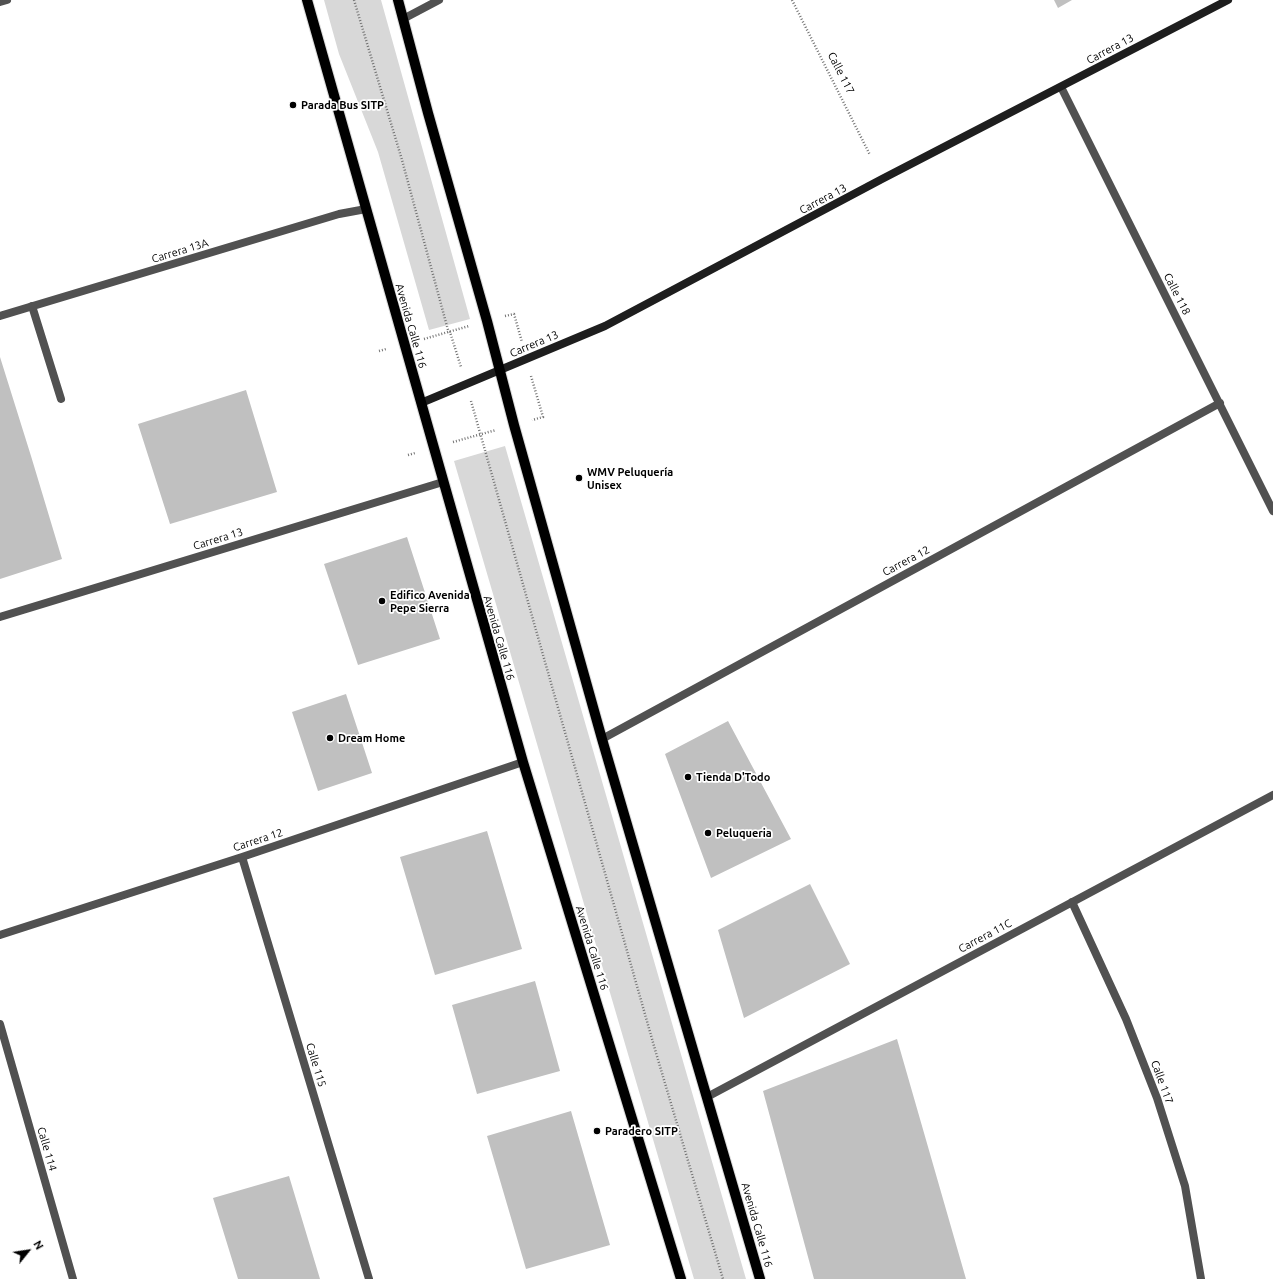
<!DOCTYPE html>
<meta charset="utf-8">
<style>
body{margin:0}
#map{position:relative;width:1273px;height:1279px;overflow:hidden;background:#fff;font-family:Ubuntu,sans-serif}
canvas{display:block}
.north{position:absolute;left:8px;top:1231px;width:40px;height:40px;-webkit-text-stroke:3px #fff;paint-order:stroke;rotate:60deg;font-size:11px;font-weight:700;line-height:16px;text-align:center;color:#000}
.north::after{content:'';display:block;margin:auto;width:14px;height:18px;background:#000;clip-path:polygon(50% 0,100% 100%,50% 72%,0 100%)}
</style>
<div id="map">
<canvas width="1273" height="1279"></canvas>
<div class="north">N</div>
</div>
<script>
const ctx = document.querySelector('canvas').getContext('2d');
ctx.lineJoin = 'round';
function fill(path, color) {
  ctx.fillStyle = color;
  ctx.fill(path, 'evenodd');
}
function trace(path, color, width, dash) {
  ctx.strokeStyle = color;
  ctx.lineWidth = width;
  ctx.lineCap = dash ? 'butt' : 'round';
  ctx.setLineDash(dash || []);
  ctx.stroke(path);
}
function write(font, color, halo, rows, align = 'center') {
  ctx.font = font + ' Ubuntu,sans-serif';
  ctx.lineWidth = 3.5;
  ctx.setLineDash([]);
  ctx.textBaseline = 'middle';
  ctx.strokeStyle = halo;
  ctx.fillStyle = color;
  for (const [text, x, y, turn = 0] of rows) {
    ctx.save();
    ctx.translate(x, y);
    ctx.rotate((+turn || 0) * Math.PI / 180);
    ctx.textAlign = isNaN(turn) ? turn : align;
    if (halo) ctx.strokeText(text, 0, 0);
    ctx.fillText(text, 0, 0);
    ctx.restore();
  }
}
const green = new Path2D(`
 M324 0H381L470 319 429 330 378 152 339 54Z
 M505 446 746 1279H694L454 461Z`);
const building = new Path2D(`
 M1054 0H1072L1058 8Z
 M0 357 31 456 62 559 0 579Z
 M246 390 277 492 170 524 138 424Z
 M407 537 440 639 358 665 324 564Z
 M346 694 372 773 318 791 292 712Z
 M728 721 791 839 711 878 665 754Z
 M487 831 522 949 435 975 400 857Z
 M810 884 850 964 744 1018 718 930Z
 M535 981 560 1071 477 1094 452 1005Z
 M897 1039 966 1279H814L763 1091Z
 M571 1111 610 1245 526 1269 487 1136Z
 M289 1176 320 1279H238L213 1198Z`);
const path = new Path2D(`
 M354 0 402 160 448 330 450 332 461 367
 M792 0 870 155
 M505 316 514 314 522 342
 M424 339 469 326
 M379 351 386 349
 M531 376 543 417 532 420
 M471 401 654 1046 723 1279
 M453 442 496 430
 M408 455 415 453`);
const lane = new Path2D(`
 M32 306 61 399`);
const street = new Path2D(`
 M0 2 7 0
 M403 19 439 0
 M1061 87 1273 511
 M0 316 339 214 366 209
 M0 617 443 482
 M602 739 1220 403
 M242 857 369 1279
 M1072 902 1126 1019 1157 1098 1185 1186 1201 1279
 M0 935 242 857 523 762
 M0 1024 73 1279
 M707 1097 1273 795`);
const secondary = new Path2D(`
 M421 403 605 326 882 179 1228 0`);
const primary = new Path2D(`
 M307 0 523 762 681 1279
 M398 0 428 113 487 321 514 425 602 739 760 1279`);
const markers = [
 [293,105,4,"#000"],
 [579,478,4,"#000"],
 [382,601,4,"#000"],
 [330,738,4,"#000"],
 [688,777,4,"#000"],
 [708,833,4,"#000"],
 [597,1131,4,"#000"]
];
const streetNames = [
 ["Carrera 13",1110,49,-28],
 ["Calle 117",841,73,63],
 ["Carrera 13",823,199,-28],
 ["Carrera 13A",180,251,-17],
 ["Calle 118",1177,294,63],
 ["Avenida Calle 116",411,326,74],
 ["Carrera 13",534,344,-23],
 ["Carrera 13",218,539,-17],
 ["Carrera 12",906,561,-28],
 ["Avenida Calle 116",499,638,74],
 ["Carrera 12",258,840,-18],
 ["Carrera 11C",985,936,-28],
 ["Avenida Calle 116",592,948,73],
 ["Calle 115",316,1065,73],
 ["Calle 117",1162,1082,70],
 ["Calle 114",47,1149,74],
 ["Avenida Calle 116",757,1225,74]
];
const poiNames = [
 ["Parada Bus SITP",301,105],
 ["WMV Peluquería",587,472],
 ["Unisex",587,485],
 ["Edifico Avenida",390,595],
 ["Pepe Sierra",390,608],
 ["Dream Home",338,738],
 ["Tienda D'Todo",696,777],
 ["Peluqueria",716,833],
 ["Paradero SITP",605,1131]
];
fill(green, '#d8d8d8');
fill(building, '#c0c0c0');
trace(primary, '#dbdbdb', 12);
trace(path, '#737373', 2.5, [1, 2]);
trace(lane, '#515151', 8);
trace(street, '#515151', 8);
trace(secondary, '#1e1e1e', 8);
trace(primary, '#000', 10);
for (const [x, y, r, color] of markers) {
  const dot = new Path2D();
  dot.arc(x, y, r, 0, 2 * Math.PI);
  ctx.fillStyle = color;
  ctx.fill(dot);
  trace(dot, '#fff', 1.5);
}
write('11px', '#000', '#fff', streetNames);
write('bold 11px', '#000', '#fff', poiNames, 'left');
</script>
